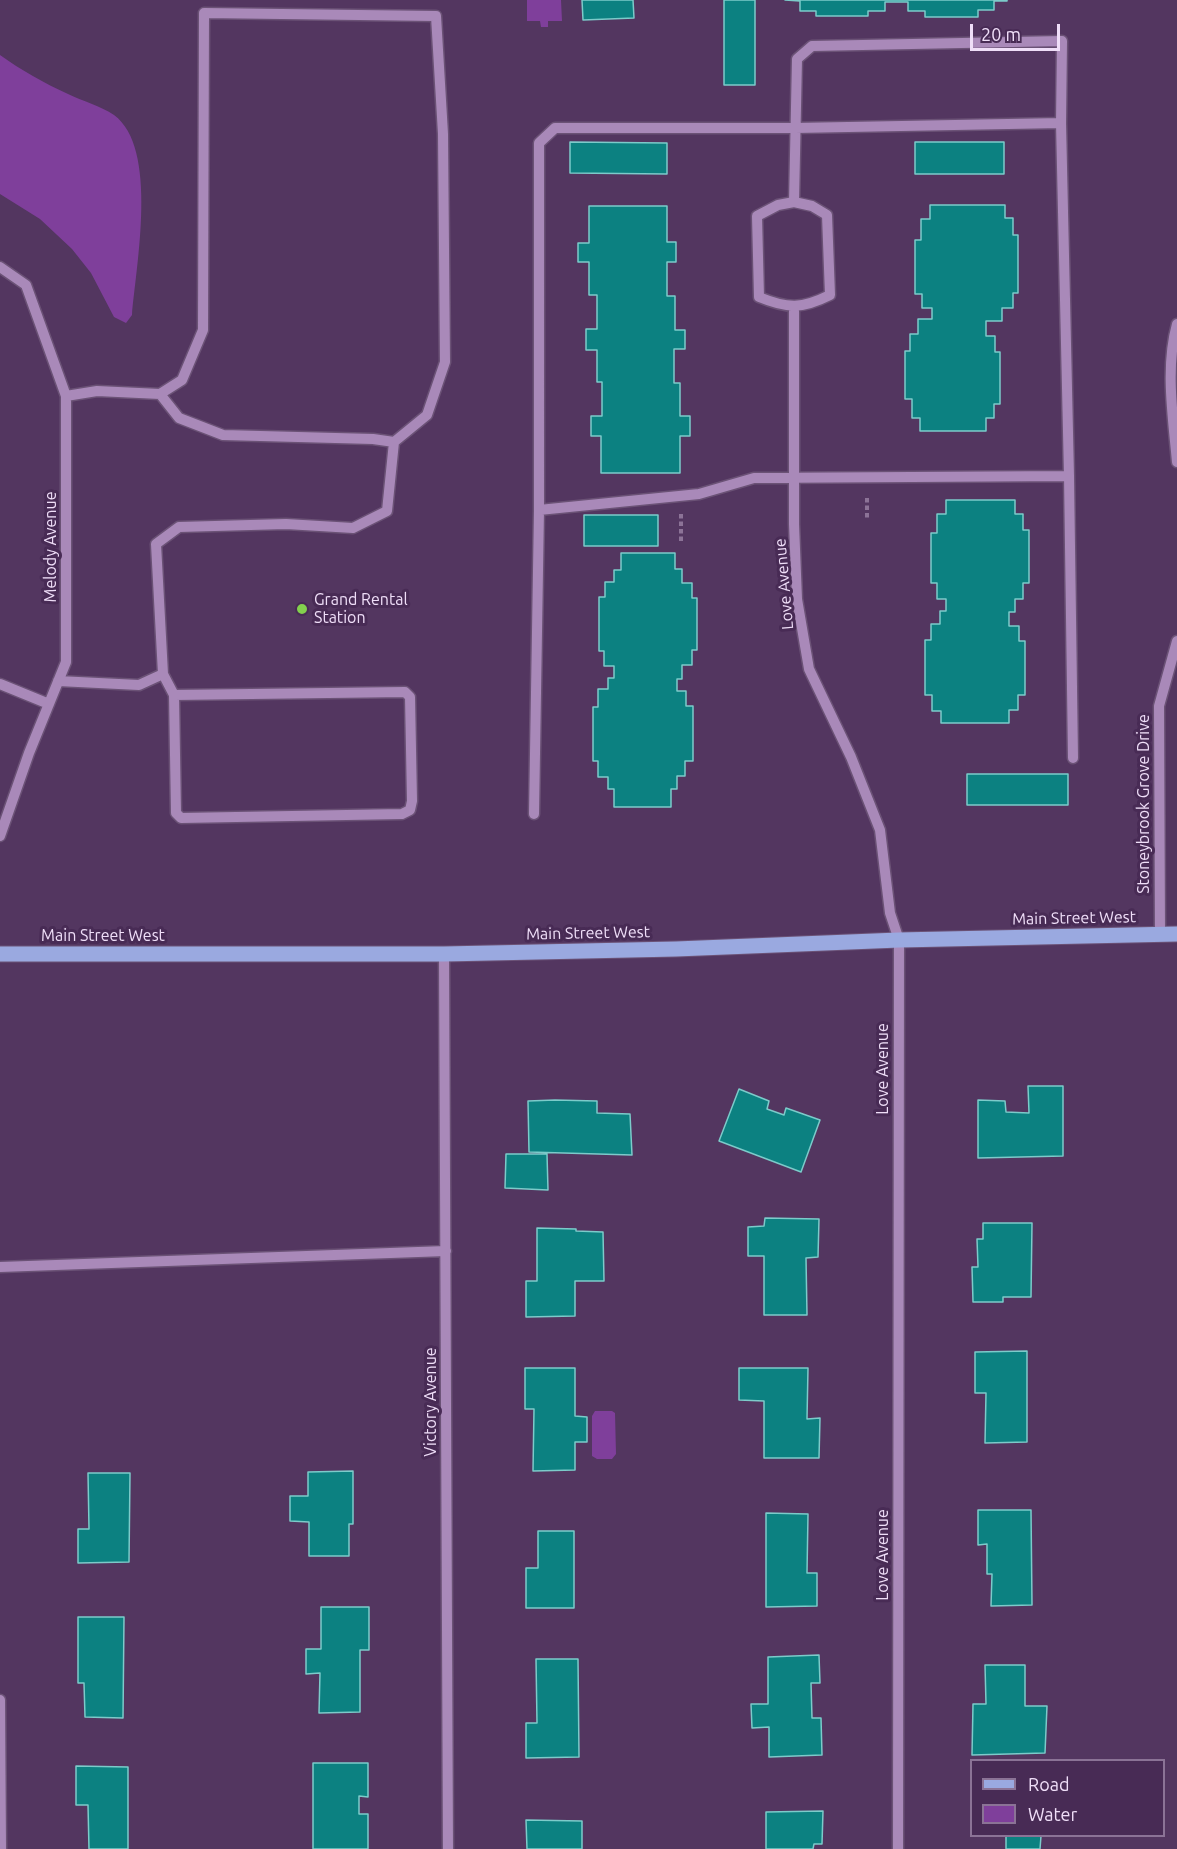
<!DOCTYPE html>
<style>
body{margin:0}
#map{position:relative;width:1177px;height:1849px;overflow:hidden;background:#533660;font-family:Ubuntu,sans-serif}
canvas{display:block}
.legend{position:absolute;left:970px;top:1759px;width:195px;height:78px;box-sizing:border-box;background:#482b55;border:2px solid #8b7396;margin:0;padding:8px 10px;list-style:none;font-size:18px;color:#efdef8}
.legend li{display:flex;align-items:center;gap:12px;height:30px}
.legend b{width:30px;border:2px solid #8b7396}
.scale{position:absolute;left:970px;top:24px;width:90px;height:27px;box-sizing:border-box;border:3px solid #efdef8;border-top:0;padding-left:8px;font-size:18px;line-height:21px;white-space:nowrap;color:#efdef8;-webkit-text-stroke:4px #482b55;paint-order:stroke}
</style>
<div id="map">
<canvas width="1177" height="1849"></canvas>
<ul class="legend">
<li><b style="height:8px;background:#9aa9e0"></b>Road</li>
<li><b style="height:16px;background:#7f3f9b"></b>Water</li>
</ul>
<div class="scale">20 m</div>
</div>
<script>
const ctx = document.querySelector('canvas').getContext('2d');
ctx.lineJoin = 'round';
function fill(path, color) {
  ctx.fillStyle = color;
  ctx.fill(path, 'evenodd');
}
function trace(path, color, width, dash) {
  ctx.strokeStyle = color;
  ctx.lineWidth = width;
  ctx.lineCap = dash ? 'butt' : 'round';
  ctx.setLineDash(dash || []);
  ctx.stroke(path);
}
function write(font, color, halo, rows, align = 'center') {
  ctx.font = font + ' Ubuntu,sans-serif';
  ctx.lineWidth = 6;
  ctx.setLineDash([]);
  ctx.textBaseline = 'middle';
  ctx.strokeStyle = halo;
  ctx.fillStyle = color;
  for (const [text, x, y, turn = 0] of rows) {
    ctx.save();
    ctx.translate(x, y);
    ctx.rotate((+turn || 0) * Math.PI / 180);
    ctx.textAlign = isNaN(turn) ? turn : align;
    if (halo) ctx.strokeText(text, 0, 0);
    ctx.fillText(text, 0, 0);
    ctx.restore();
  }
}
const water = new Path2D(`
 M527 0H561L562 21H548V27H541L540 21H527Z
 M0 55C21 70 44 83 68 94 82 101 101 106 114 115 159 148 136 266 132 315L126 323 114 317 91 273 72 249 40 219 0 194Z
 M595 1411H612L615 1413 616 1454 612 1459H597L592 1456V1416Z`);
const building = new Path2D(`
 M582 0H633L634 18 583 20Z
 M724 0H755V85H724Z
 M785 0H1007V1H994V10H978V17H925V11H908V2H885V11H868V16H816V11H800V1Z
 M570 142 667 143V174L570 173Z
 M915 142H1004V174H915Z
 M930 205H1005V218H1013V235H1018V293H1013V308H1002V321H986V336H995V352H1000V404H994V418H986V431H920V418H912V399H905V351H910V334H918V319H932V308H922V294H915V240H921V219H930Z
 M589 206H667V242H676V262H667V296H675V330H685V349H674V383H680V416H690V436H680V473H601V436H591V416H602V382H597V350H586V329H597V295H589V262H578V243H589Z
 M946 500H1015V514H1023V530H1029V583H1023V599H1015V612H1009V626H1019V641H1025V695H1018V710H1009V723H941V711H932V695H925V640H931V624H940V611H946V599H937V583H931V533H937V514H946Z
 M584 515H658V546H584Z
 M621 553H675V569H682V583H692V598H697V650H692V665H682V679H677V691H686V706H693V761H685V776H677V789H671V807H614V789H608V777H598V761H593V707H598V689H608V678H614V666H604V651H599V597H605V582H614V570H621Z
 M967 774H1068V805H967Z
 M1028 1086H1063V1156L978 1158V1100L1005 1101 1006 1112 1029 1113Z
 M739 1089 769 1101 767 1109 784 1115 786 1108 820 1120 801 1172 719 1141Z
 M555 1100 597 1101V1113L630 1114 632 1155 529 1152 528 1101Z
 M506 1154H547L548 1190 505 1188Z
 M765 1218 819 1219 818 1257 806 1258 807 1315H764V1256H748V1227L764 1226Z
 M983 1223H1032L1031 1297H1003V1302H973L972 1267H978L977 1239H983Z
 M537 1228 576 1229V1231L603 1232 604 1281H575V1316L526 1317V1281H537Z
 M1027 1351V1442L985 1443 986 1393H975V1352Z
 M525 1368H575V1416L587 1417V1442H575V1470L533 1471 534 1409H525Z
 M739 1368H808L807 1419 820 1418 819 1458H764V1401L739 1400Z
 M353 1471V1524H349V1556H309V1522L290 1521V1496H308V1472Z
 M88 1473H130L129 1562 78 1563V1529H89Z
 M978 1510H1031L1032 1605 991 1606 992 1574H987V1544L978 1545Z
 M766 1513 808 1514 807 1573H817V1606L766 1607Z
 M538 1531H574V1608H526V1568H538Z
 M321 1607H369V1650H360V1712L319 1713 320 1673 306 1674V1649H321Z
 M78 1617H124L123 1718 85 1717 84 1683H78Z
 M819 1655 820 1683H811L812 1718H821L822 1755 769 1757V1727L752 1728 751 1704H768V1657Z
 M536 1659H578L579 1757 526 1758V1723H537Z
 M985 1665H1025V1706H1047L1045 1753 972 1755 973 1704H986Z
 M313 1763H368V1797L359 1796V1814H368V1849H313Z
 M76 1766 128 1767V1849H89L88 1805H76Z
 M823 1811 822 1844H814L813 1849H766V1812Z
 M526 1820 582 1821V1849H527Z
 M1006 1836H1041L1040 1849H1006Z`);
const path = new Path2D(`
 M867 498V518
 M681 514V544`);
const minor = new Path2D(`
 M794 202 797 59 812 46 1062 41 1061 123 1069 476 1073 758
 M794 202 812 206 827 215 830 295C802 309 788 309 759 297L757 216 778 205Z
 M0 267 26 285 66 396V662L29 753 0 836
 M794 307V524L797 599 809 669 851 757 880 830 890 913 899 940 898 1849
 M1177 324C1165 367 1173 417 1177 462
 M160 394 182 380 203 330 204 13 436 16 443 134 445 362 427 415 394 442
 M539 510 699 494 754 478 1069 476
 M163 674 174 695 176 813 181 818 402 814 410 810 412 801 410 697 405 692 174 695
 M58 681 139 685 163 674 156 544 179 527 286 524 353 528 387 511 394 442 373 439 223 435 179 418 160 394 97 391 66 396
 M0 684 49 704
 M534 814 539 510V143L555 128H795L1061 123
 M1160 934 1159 706 1177 641
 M444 954 448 1849
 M0 1267 446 1251
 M0 1700 1 1849`);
const major = new Path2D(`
 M0 954H444L676 949 899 940 1177 934`);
const markers = [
 [302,609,6,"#83d04e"]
];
const streetNames = [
 ["Melody Avenue",51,547,-90],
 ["Love Avenue",784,584,-95],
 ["Stoneybrook Grove Drive",1144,804,-90],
 ["Main Street West",1074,918,-1],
 ["Main Street West",588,933,-1],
 ["Main Street West",103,936],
 ["Love Avenue",883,1069,-90],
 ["Victory Avenue",431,1402,-90],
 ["Love Avenue",883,1555,-90]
];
const poiNames = [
 ["Grand Rental",314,600],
 ["Station",314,618]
];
fill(water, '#7f3f9b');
fill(building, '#0c8181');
trace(building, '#7ccbca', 1.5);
trace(minor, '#6b5276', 13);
trace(major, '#6b5276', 17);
trace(path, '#8c7397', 4, [4.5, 3]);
trace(minor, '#a989b9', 10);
trace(major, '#9aa9e0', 15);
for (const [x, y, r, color] of markers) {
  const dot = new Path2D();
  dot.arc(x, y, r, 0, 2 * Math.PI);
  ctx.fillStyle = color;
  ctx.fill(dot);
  trace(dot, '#482b55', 2);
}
write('16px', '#efdef8', '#482b55', streetNames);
write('16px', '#efdef8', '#482b55', poiNames, 'left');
</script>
